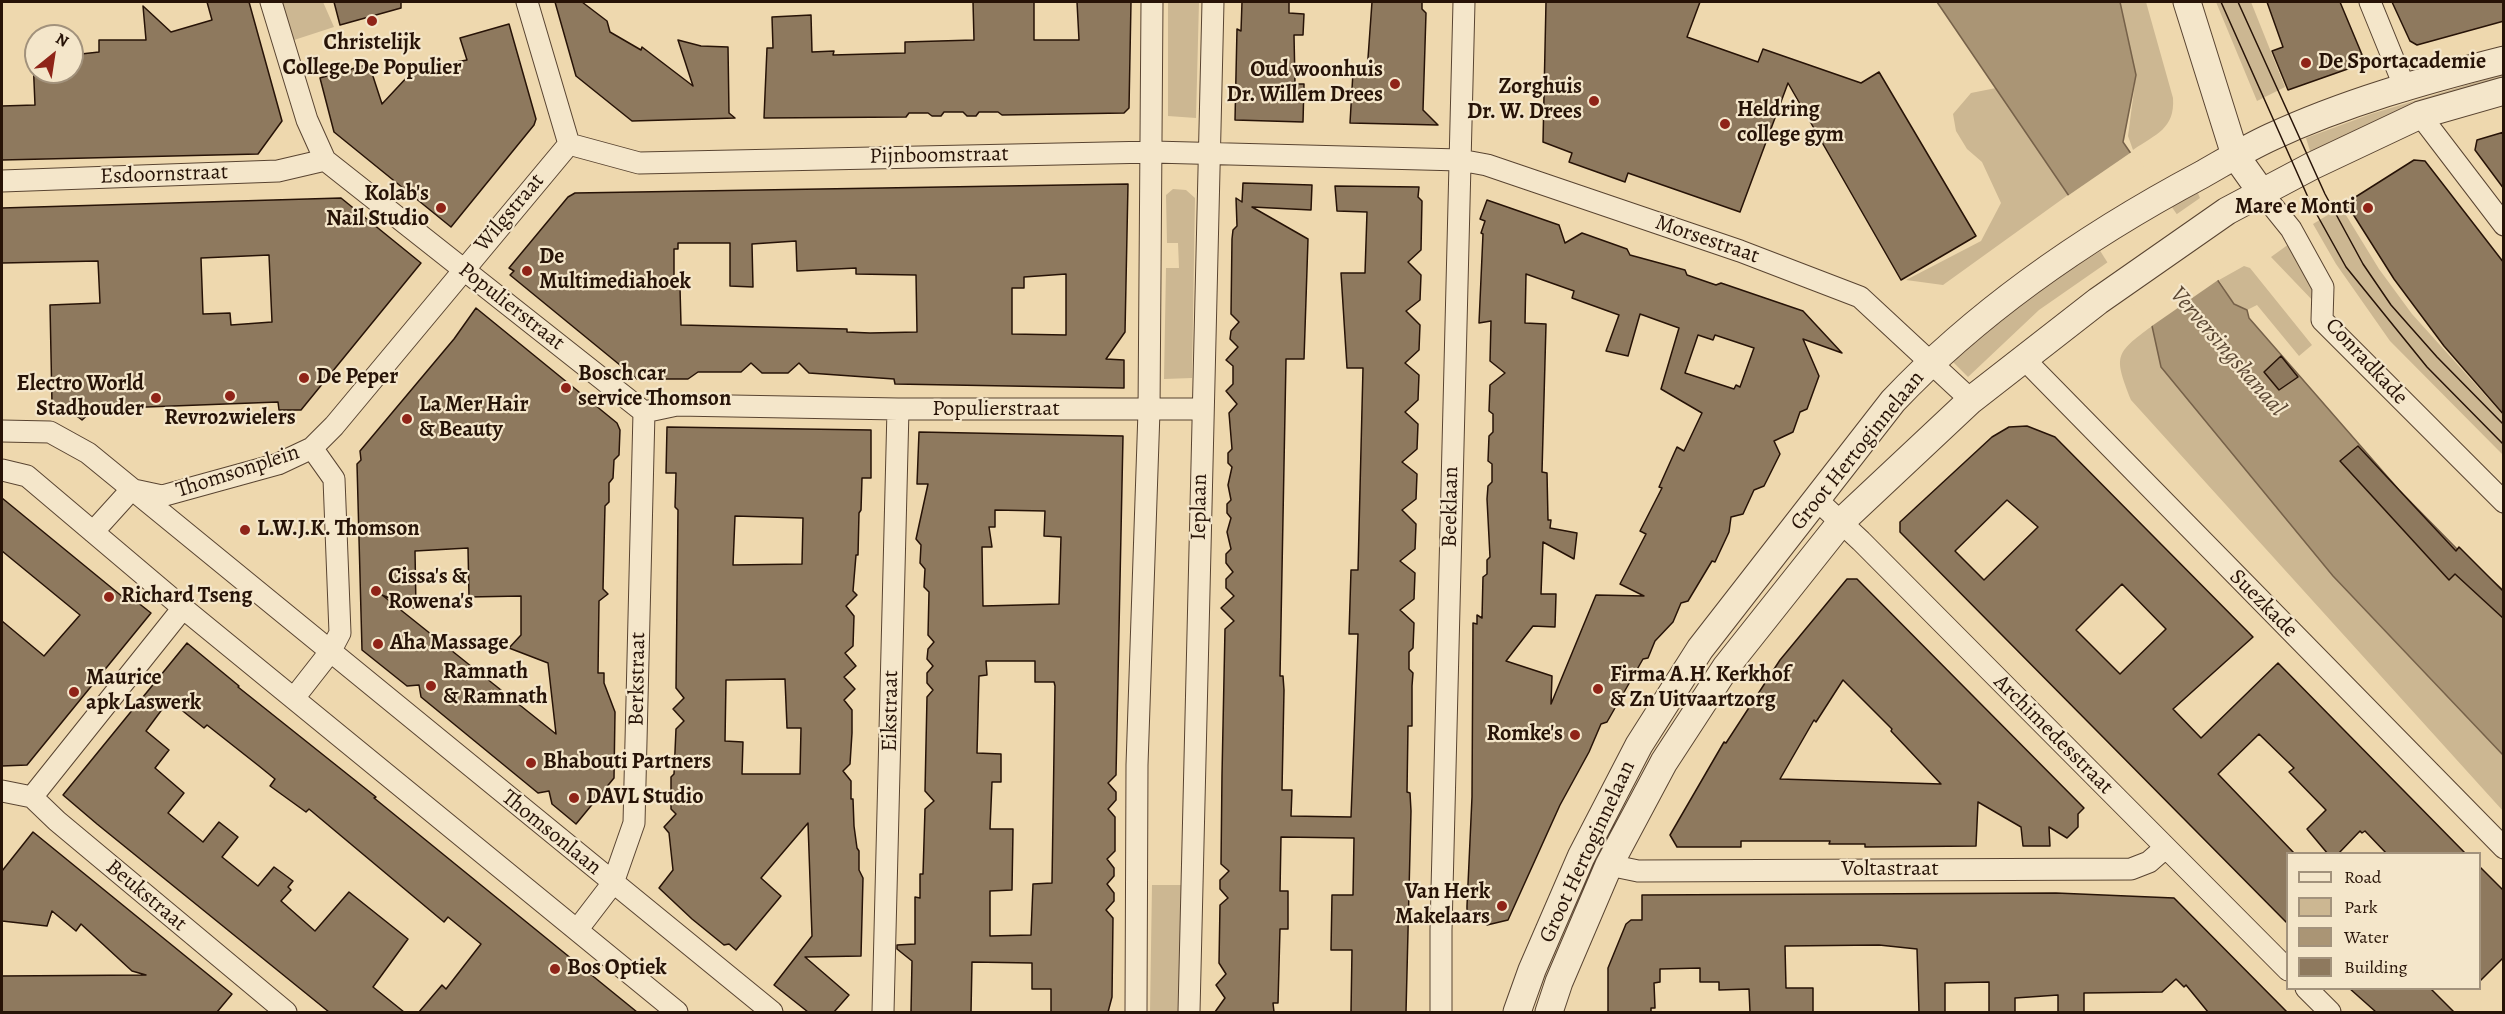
<!DOCTYPE html>
<style>
body{margin:0}
#map{position:relative;width:2505px;height:1014px;overflow:hidden;background:#eed8ae;font-family:Alegreya,serif}
canvas{display:block}
.frame{position:absolute;inset:0;border:3px solid #271307;pointer-events:none}
.legend{position:absolute;left:2286px;top:852px;width:195px;height:138px;box-sizing:border-box;background:#f4e6ca;border:2px solid #a2927c;margin:0;padding:8px 10px;list-style:none;font-size:18px;color:#271307}
.legend li{display:flex;align-items:center;gap:12px;height:30px}
.legend b{width:30px;border:2px solid #a2927c}
.north{position:absolute;left:24px;top:24px;width:60px;height:60px;box-sizing:border-box;background:#f4e6ca;border:2px solid #a2927c;border-radius:50%;rotate:30deg;font-size:16px;font-weight:700;line-height:24px;text-align:center;color:#271307}
.north::after{content:'';display:block;margin:auto;width:21px;height:27px;background:#8f2418;clip-path:polygon(50% 0,100% 100%,50% 72%,0 100%)}
</style>
<div id="map">
<canvas width="2505" height="1014"></canvas>
<div class="frame"></div>
<ul class="legend">
<li><b style="height:8px;background:#f4e6ca"></b>Road</li>
<li><b style="height:16px;background:#ccb792"></b>Park</li>
<li><b style="height:16px;background:#aa9575"></b>Water</li>
<li><b style="height:16px;background:#8e795e"></b>Building</li>
</ul>
<div class="north">N</div>
</div>
<script>
const ctx = document.querySelector('canvas').getContext('2d');
ctx.lineJoin = 'round';
function fill(path, color) {
  ctx.fillStyle = color;
  ctx.fill(path, 'evenodd');
}
function trace(path, color, width, dash) {
  ctx.strokeStyle = color;
  ctx.lineWidth = width;
  ctx.lineCap = dash ? 'butt' : 'round';
  ctx.setLineDash(dash || []);
  ctx.stroke(path);
}
function write(font, color, halo, rows, align = 'center') {
  ctx.font = font + ' Alegreya,serif';
  ctx.lineWidth = 4.5;
  ctx.setLineDash([]);
  ctx.textBaseline = 'middle';
  ctx.strokeStyle = halo;
  ctx.fillStyle = color;
  for (const [text, x, y, turn = 0] of rows) {
    ctx.save();
    ctx.translate(x, y);
    ctx.rotate((+turn || 0) * Math.PI / 180);
    ctx.textAlign = isNaN(turn) ? turn : align;
    if (halo) ctx.strokeText(text, 0, 0);
    ctx.fillText(text, 0, 0);
    ctx.restore();
  }
}
const green = new Path2D(`
 M281 2H323L334 27 291 41Z
 M1168 2H1199L1196 118 1168 116Z
 M2120 2H2146L2173 98C2175 129 2156 134 2133 150L2128 136 2136 75Z
 M2216 2H2251L2285 87 2257 101Z
 M2503 74V81C2436 100 2372 120 2311 154L2306 138 2371 114Z
 M1996 88 2068 195 1943 285 1906 280 1981 241 2001 203 1982 162 1967 149 1956 131 1953 114 1971 93Z
 M1173 189 1186 190 1195 198 1192 378 1164 379 1166 268H1179L1178 243H1167L1166 195Z
 M2197 191 2200 198 2039 310 1968 377 1950 359 2044 286Z
 M2341 207 2379 269 2412 314 2503 415V455L2390 341 2336 264 2313 224Z
 M2289 244 2313 285 2316 304 2271 257Z
 M2244 266 2250 268 2312 345 2299 356 2257 305 2247 310 2234 304 2219 280Z
 M2152 326 2333 576 2503 755V811L2131 400C2114 356 2114 354 2152 326Z
 M1152 885H1181L1179 1012H1150Z`);
const water = new Path2D(`
 M1937 2H2120L2136 75 2123 142 2234 304 2247 310 2249 318 2399 490 2456 548 2503 590V755L2333 576 2161 367 2152 326 2069 196Z`);
const pier = new Path2D(`
 M2133 151 2221 278 2149 328 2066 197Z`);
const building = new Path2D(`
 M207 2H249L282 121 258 154 2 160V106L35 105 33 58H36V72H72V55L99 52V40H146L143 6 171 32 212 20Z
 M334 2H401V8L340 25Z
 M555 2H582L607 21 610 32 641 50 642 47 693 86 678 40 701 46 728 47 729 113 735 118 632 121 576 76Z
 M973 2H1034V40H1079L1077 2H1131L1129 108 1124 113 1002 115 998 112H979L976 116H967L963 112H944L941 116H932L928 113H909L906 117 764 118 767 48H773L772 17 811 15 812 52 834 51 833 55 905 53V42L974 40Z
 M1242 2H1289V13L1304 14 1303 35H1294L1295 84H1304L1303 122 1235 120 1237 29 1241 31Z
 M1372 2H1422V9L1426 13 1423 110 1438 125 1350 123 1353 72H1367Z
 M1546 2H1700L1687 37 1758 62 1763 49 1861 83 1879 72 1976 236 1901 280 1788 83 1740 212 1628 173 1625 182 1569 162 1572 153 1543 142Z
 M2267 2H2340L2363 57 2359 65 2288 90 2272 51 2283 47Z
 M2392 2H2504V21L2417 45 2410 41Z
 M509 24 536 119 534 125 451 227 334 132 320 78 369 64 382 104 409 75 433 66 467 60 460 38Z
 M2504 132V189L2475 150 2477 140Z
 M2414 160 2425 161 2504 263V415L2444 346 2394 279 2346 203Z
 M1243 183 1312 185 1311 210 1252 207 1308 239 1304 359H1286L1280 676H1283L1284 690 1282 790H1292L1291 816 1351 817 1358 634H1349L1351 570H1358L1363 368H1347L1341 273H1365L1367 212 1337 211 1335 186 1419 187 1418 197 1422 201 1421 250 1408 262 1421 275 1420 300 1406 311 1420 325 1419 350 1405 363 1419 375 1418 400 1405 412 1418 424 1417 449 1402 462 1417 474 1416 499 1402 510 1416 524 1415 549 1400 561 1415 573 1414 599 1400 610 1414 623 1413 648 1409 652V669L1413 673 1412 686V726H1408L1407 792 1410 793 1411 811 1406 1012H1351L1352 950H1331L1332 895H1353L1354 838 1281 837 1280 891H1288V929H1280L1278 1003H1273L1274 1012H1215L1225 998 1216 985 1226 974 1219 963 1220 905 1228 898 1220 889V880L1229 871 1221 864 1222 775 1225 629 1234 621 1221 608 1234 596 1226 588V579L1233 572 1226 563V554L1231 549 1227 532 1231 518 1227 513V504L1231 500 1228 485 1232 467 1228 463V453L1232 449 1229 413 1237 404 1226 391 1233 384V366L1226 360 1238 347 1230 339 1231 331 1239 322 1231 314 1232 239 1233 230 1237 226 1236 198 1242 202Z
 M1128 184 1125 332 1106 359 1124 360V388L895 384 894 379 809 373 799 363 788 373H762L751 363 741 372H698L688 379H637L510 275 514 271 509 268 568 197 575 193ZM796 241 797 271 856 268V274L916 275 917 332 870 333 847 332V329L681 325 680 288H674V249H678V243H730V286L753 287 752 244ZM1066 274V335L1012 334V288H1024V277Z
 M341 198 421 263 301 410H279L278 402 94 409 82 420 61 404H52L50 305 100 303 98 261 2 263V208ZM269 255 272 322 231 325 230 313 203 314 201 258Z
 M1487 200 1559 225 1565 243 1582 233 1627 249 1630 255 1685 270 1687 275 1716 285 1721 283 1803 311 1842 353 1803 339 1819 376 1807 409 1800 412 1793 432 1774 441 1780 454 1764 486 1754 490 1743 514 1731 517 1729 532 1715 562 1712 561 1688 601 1681 603 1673 622 1655 641 1648 658 1643 659 1607 722 1601 724 1589 752 1560 805 1508 920 1487 925 1467 910V906L1472 797 1473 623 1477 624V615L1482 618 1483 577 1487 574V560L1490 557 1487 499 1488 486 1492 482V464L1488 461 1489 436 1493 432V414L1489 411 1490 385 1505 373 1490 361 1491 321 1479 323 1483 234 1481 233 1485 221 1480 219ZM1526 274 1574 291 1572 298 1619 315 1606 351 1628 356 1640 314 1679 328 1661 389 1702 413 1684 451 1677 447 1659 487 1662 488 1640 531 1646 534 1620 584 1644 596 1596 595 1551 704 1552 676 1506 661 1533 626 1555 627 1556 594H1541L1543 542 1574 559 1577 533 1550 528 1551 520H1548L1547 473 1542 472 1546 324 1525 323ZM1698 335 1713 340 1715 335 1754 348 1740 387 1736 385 1734 389 1685 373Z
 M476 308 617 423 620 430 619 455 614 460 613 478 609 483V502L605 506 603 589 608 594 599 601 598 673H604V683L615 712 614 778 576 824 552 804 549 791 538 793 421 697 419 685 407 686 362 650 357 464 361 460 360 451 454 339ZM468 548 469 597 521 596V635L509 648 548 663 556 734 382 595 416 609 415 551Z
 M2281 356 2298 377 2279 390 2264 372Z
 M2027 426 2055 437 2253 637 2173 709 2201 738 2278 663 2466 854H2387L2365 831 2362 833 2360 831 2338 854H2328L2307 829 2326 810 2289 772 2294 768 2259 734 2218 774 2294 853 2288 854V924L1900 532V522L1992 437 2009 427ZM2007 500 2038 527 1984 580 1955 551ZM2122 584 2166 629 2120 674 2076 630Z
 M667 427 871 430V478H862L861 510 859 513 858 555H856L853 591 857 595 846 606 854 616 853 646 845 653 856 666 844 677 855 689 844 700 852 710V733L850 764 843 771 851 781V799H853L854 826 857 848 859 851V870L863 878 861 956 805 957 849 995 834 1012H808L774 985 812 936 808 823 761 878 781 896 736 950 729 944 724 945 692 919 659 888 673 870 669 833 664 827 676 814 671 809V777L674 774 676 729 684 721 673 709 684 698 676 688 678 510 675 507 676 473H666ZM735 516 803 518 802 564 733 565ZM785 679 787 728H801L800 774H742L743 742 725 741 726 680Z
 M919 432 1123 436 1116 775 1108 783 1116 792V800L1108 809 1115 817V851L1107 859 1114 868V876L1107 884 1114 893V901L1106 910 1113 918 1112 997 1108 1012H1051V989H1032V963L972 962 971 1012H911L912 961 897 949V945L915 944V897L920 898V874H923L925 809 934 801 925 791 927 697 933 690 927 683V673L933 666 927 659 928 649 934 642 928 635 929 592 924 587 925 569 920 563 921 545 916 539 928 484H917ZM995 510 1045 511 1044 536 1061 537 1059 604 983 606 982 547H992L989 527H995ZM986 661H1035V682H1054L1055 686 1052 883 1033 884 1031 935 990 936V891L1012 890 1013 829H990L992 782H1001V754L977 753 979 676 987 675Z
 M2358 446 2456 551 2459 547 2504 592V619L2455 574 2449 580 2340 461Z
 M2 498 124 598 127 594 151 613 27 765 2 766V621L44 656 80 615 2 551Z
 M1847 579H1857L2084 808 2078 814V827L2067 838 2049 827 2050 846H2023L2021 827 1978 802 1976 846 1865 847V844H1829L1830 841H1741V847H1677L1670 835 1724 742 1726 743 1780 660ZM1843 680 1892 729 1891 731 1941 784 1780 779 1814 720 1816 722Z
 M187 643 239 686 238 687 376 797 374 798 637 1012H419L442 985 446 989 481 944 448 917 444 922 309 809 306 812 270 786 275 779 259 766 207 725 204 728 169 700 146 731 169 750 155 768 184 793 168 813 203 842 219 822 238 837 222 857 258 886 274 867 293 881 288 887 291 890 281 901 315 931 349 892 408 939 373 987 404 1012H329L97 824 63 795Z
 M33 832 232 994 217 1012H2V976L146 975 132 971 81 924 76 931 52 911 47 926 2 921V871Z
 M2480 867 2504 891V957L2480 981Z
 M2056 893 2174 898 2287 1012H2208L2186 985 2184 987 2176 979 2162 992 2084 993V1012H2058V995L2015 998V1012H1989V982L1945 983V1012H1919L1917 949 1879 945 1785 946 1786 988H1813V1012H1750L1749 989 1719 990V982H1700V968L1660 969V982L1654 983 1655 1008H1651V1012H1608V968L1626 924 1631 920H1642V895Z
 M2349 988H2430L2454 1012H2376Z`);
const minor = new Path2D(`
 M271 2 307 120 325 160 644 412 677 405 898 409H1202
 M527 2 569 144
 M2370 2 2405 88
 M2420 115 2504 225
 M569 144 639 163 1153 152 1460 160 1487 165 1740 251 1860 297 1971 400
 M2 181 278 171 325 160
 M2262 193 2291 229 2323 287 2322 320 2504 502
 M2025 360 2504 848
 M2 431 50 432 88 453 772 1012
 M2 470 27 476 183 608 677 1012
 M134 490 162 496 278 464 312 448 334 426 569 144
 M1817 500 1861 541 2288 970
 M93 532 131 490
 M294 698 330 652 340 633 334 479 312 448
 M2 791 32 797 57 821 286 1012
 M32 797 183 608
 M1609 865 1638 871 2131 869 2149 862 2165 848
 M577 930 613 883 634 823 644 412
 M2306 988 2330 1012
 M883 1012 898 409
 M1136 1012 1137 765 1149 411 1152 2
 M1189 1012 1213 2
 M1441 1012V930L1464 2`);
const tertiary = new Path2D(`
 M2187 2 2235 155 2262 193
 M1517 1012 1532 970 1581 857 1639 745 1700 649 1893 401C1981 308 2090 234 2203 174 2226 161 2247 148 2271 137 2344 103 2425 80 2504 60
 M1549 1012 1559 982 1609 865 1664 762 1726 667 1842 521 1971 400 2098 301 2227 211 2312 166 2420 115 2504 91`);
const tram = new Path2D(`
 M2221 2 2311 204 2346 267 2427 367 2504 445
 M2238 2 2325 194 2363 264 2391 305 2437 357 2504 425`);
const markers = [
 [372,21,6,"#8f2418"],
 [2306,63,6,"#8f2418"],
 [1395,84,6,"#8f2418"],
 [1594,101,6,"#8f2418"],
 [1725,124,6,"#8f2418"],
 [441,208,6,"#8f2418"],
 [2368,208,6,"#8f2418"],
 [527,271,6,"#8f2418"],
 [304,378,6,"#8f2418"],
 [566,388,6,"#8f2418"],
 [230,396,6,"#8f2418"],
 [156,398,6,"#8f2418"],
 [407,419,6,"#8f2418"],
 [245,530,6,"#8f2418"],
 [376,591,6,"#8f2418"],
 [109,597,6,"#8f2418"],
 [378,644,6,"#8f2418"],
 [431,686,6,"#8f2418"],
 [1598,689,6,"#8f2418"],
 [74,692,6,"#8f2418"],
 [1575,735,6,"#8f2418"],
 [531,763,6,"#8f2418"],
 [574,798,6,"#8f2418"],
 [1502,906,6,"#8f2418"],
 [555,969,6,"#8f2418"]
];
const poiNames = [
 ["Christelijk",372,44,"center"],
 ["College De Populier",372,69,"center"],
 ["De Sportacademie",2318,63],
 ["Oud woonhuis",1383,71,"right"],
 ["Dr. Willem Drees",1383,96,"right"],
 ["Zorghuis",1582,88,"right"],
 ["Dr. W. Drees",1582,113,"right"],
 ["Heldring",1737,111],
 ["college gym",1737,136],
 ["Kolab's",429,195,"right"],
 ["Nail Studio",429,220,"right"],
 ["Mare e Monti",2356,208,"right"],
 ["De",539,258],
 ["Multimediahoek",539,283],
 ["Bosch car",578,375],
 ["service Thomson",578,400],
 ["De Peper",316,378],
 ["Electro World",144,385,"right"],
 ["Stadhouder",144,410,"right"],
 ["La Mer Hair",419,406],
 ["& Beauty",419,431],
 ["Revro2wielers",230,419,"center"],
 ["L.W.J.K. Thomson",257,530],
 ["Cissa's &",388,578],
 ["Rowena's",388,603],
 ["Richard Tseng",121,597],
 ["Aha Massage",390,644],
 ["Ramnath",443,673],
 ["& Ramnath",443,698],
 ["Firma A.H. Kerkhof",1610,676],
 ["& Zn Uitvaartzorg",1610,701],
 ["Maurice",86,679],
 ["apk Laswerk",86,704],
 ["Romke's",1563,735,"right"],
 ["Bhabouti Partners",543,763],
 ["DAVL Studio",586,798],
 ["Van Herk",1490,893,"right"],
 ["Makelaars",1490,918,"right"],
 ["Bos Optiek",567,969]
];
const streetNames = [
 ["Pijnboomstraat",939,156,-1],
 ["Esdoornstraat",164,175,-2],
 ["Wilgstraat",510,213,-50],
 ["Morsestraat",1707,240,19],
 ["Populierstraat",511,307,38],
 ["Conradkade",2366,362,47],
 ["Populierstraat",996,410],
 ["Groot Hertoginnelaan",1858,451,-51],
 ["Thomsonplein",238,472,-18],
 ["Ieplaan",1200,507,-89],
 ["Beeklaan",1451,507,-89],
 ["Suezkade",2263,604,45],
 ["Berkstraat",638,679,-89],
 ["Eikstraat",891,711,-89],
 ["Archimedesstraat",2053,735,45],
 ["Thomsonlaan",551,833,39],
 ["Groot Hertoginnelaan",1588,852,-65],
 ["Voltastraat",1890,870],
 ["Beukstraat",146,896,40]
];
const waterNames = [
 ["Verversingskanaal",2227,352,49]
];
fill(green, '#ccb792');
fill(water, '#aa9575');
trace(water, '#766149', 1.5);
fill(pier, '#eed8ae');
fill(building, '#8e795e');
trace(building, '#271307', 1.5);
trace(minor, '#594431', 23);
trace(tertiary, '#594431', 29);
trace(minor, '#f4e6ca', 21);
trace(tertiary, '#f4e6ca', 27);
trace(tram, '#271307', 1.5);
for (const [x, y, r, color] of markers) {
  const dot = new Path2D();
  dot.arc(x, y, r, 0, 2 * Math.PI);
  ctx.fillStyle = color;
  ctx.fill(dot);
  trace(dot, '#f4e6ca', 2);
}
write('bold 22px', '#271307', '#f4e6ca', poiNames, 'left');
write('22px', '#271307', '#f4e6ca', streetNames);
write('italic 24px', '#5b4733', '#f4e6ca', waterNames);
</script>
